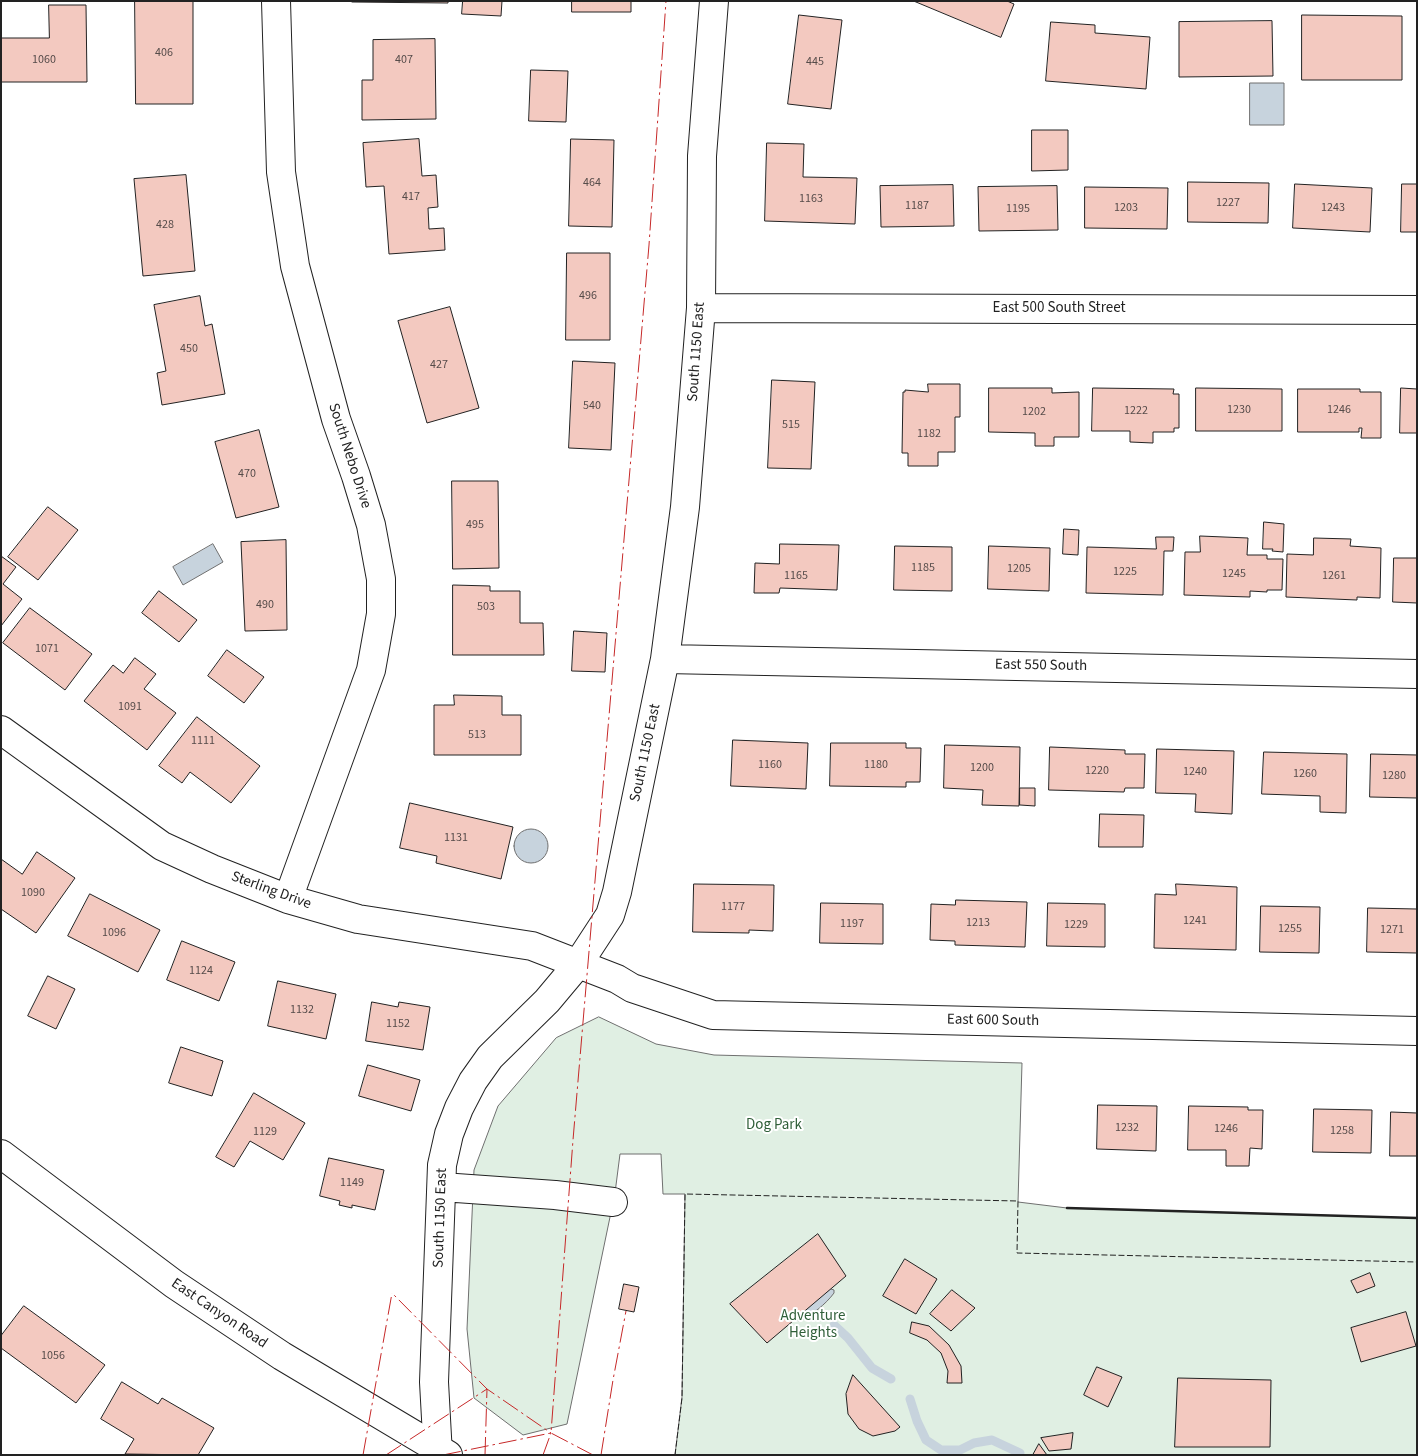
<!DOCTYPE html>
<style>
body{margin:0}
#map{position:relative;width:1418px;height:1456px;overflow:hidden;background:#fff;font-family:"Source Sans 3",sans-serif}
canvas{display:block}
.frame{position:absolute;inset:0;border:2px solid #222;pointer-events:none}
</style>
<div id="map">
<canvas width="1418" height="1456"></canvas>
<div class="frame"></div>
</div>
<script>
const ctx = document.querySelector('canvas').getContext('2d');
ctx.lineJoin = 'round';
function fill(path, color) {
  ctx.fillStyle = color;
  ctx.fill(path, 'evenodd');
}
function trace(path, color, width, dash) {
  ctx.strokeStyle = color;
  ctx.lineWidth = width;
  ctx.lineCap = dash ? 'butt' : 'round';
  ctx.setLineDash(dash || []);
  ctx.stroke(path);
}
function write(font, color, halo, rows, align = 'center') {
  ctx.font = font + ' "Source Sans 3",sans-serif';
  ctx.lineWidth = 4;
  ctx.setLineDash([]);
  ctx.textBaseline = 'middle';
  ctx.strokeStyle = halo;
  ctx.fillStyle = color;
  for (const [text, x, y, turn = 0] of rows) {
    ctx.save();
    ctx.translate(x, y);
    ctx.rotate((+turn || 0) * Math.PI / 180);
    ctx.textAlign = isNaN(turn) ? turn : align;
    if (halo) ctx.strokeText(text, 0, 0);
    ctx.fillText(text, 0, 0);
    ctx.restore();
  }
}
const green = new Path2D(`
 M599 1017 656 1044 714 1055 1022 1063 1018 1202 1067 1208 1417 1218V1455H675L682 1397 685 1194H663L661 1154H620L615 1193 567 1424 523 1435 474 1398 467 1329 474 1170 498 1106 556 1038Z`);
const water = new Path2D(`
 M1250 83H1284V125H1250Z
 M213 544 223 562 183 585 173 567Z
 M514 846a17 17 0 1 1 34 0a17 17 0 1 1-34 0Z
 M828 1288 834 1290V1293C826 1304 811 1316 799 1321L796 1319 795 1311Z`);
const stream = new Path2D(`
 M834 1325 848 1338 872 1368 891 1379
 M910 1399 917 1421 926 1440 941 1450H960L974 1443 992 1440 1020 1453`);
const building = new Path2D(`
 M135 1H193V104H136Z
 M352 1H448V3L352 2Z
 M463 1H502L501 16 462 14Z
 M572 1H631V12H572Z
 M914 1H1007L1014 4 1001 37Z
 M49 5H86L87 82H1V38H49Z
 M799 15 842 20 831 109 788 104Z
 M1302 15 1402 16V80H1302Z
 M1272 21 1273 76 1179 77V22Z
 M1051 22 1095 25V33L1150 37 1146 89 1046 81Z
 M435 39 436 119 362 120V80H373V40Z
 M531 70 568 71 566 122 529 121Z
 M1032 130H1068V170L1032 171Z
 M419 139 422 176 436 175 438 207 428 208 429 229 444 228 445 250 389 254 384 186 366 187 363 143Z
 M571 139 614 140 612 227 569 226Z
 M767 143 804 144 803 177 857 178 855 224 765 221Z
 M186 175 195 271 143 276 134 179Z
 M1188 182 1269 183 1268 223 1188 222Z
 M1295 184 1372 188 1370 232 1293 228Z
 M1402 184H1417V232H1401Z
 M953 185 954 226 881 227 880 186Z
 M1057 186 1058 230 979 231 978 187Z
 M1085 187 1168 188 1167 229 1085 228Z
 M567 253H610V340H566Z
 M200 296 205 326 212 324 225 394 162 405 157 373 166 371 154 305Z
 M450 307 479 408 427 423 398 321Z
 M573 361 615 363 611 450 569 448Z
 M772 380 815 382 811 469 768 468Z
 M928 384H960V417H955V452H938V466H908V453H902L903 392H905V390L928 392Z
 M989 388H1052V393L1079 392V437H1054V446H1035V433L989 432Z
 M1093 388 1174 389 1173 394H1179V428H1174V432H1153V443L1130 442V431H1092Z
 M1196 388 1282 389V431H1196Z
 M1401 388 1417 389V433H1400Z
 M1298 389H1360V392H1381V438H1361L1362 428H1359V432H1298Z
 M259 430 279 507 236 518 215 442Z
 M452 481H498L499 568 453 569Z
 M48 507 78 530 38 580 8 557Z
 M1264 522 1284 524 1283 552 1272 551 1273 549H1263Z
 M1064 529 1079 530 1078 555 1063 554Z
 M1200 536 1248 538 1247 555H1267V559H1283L1282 590H1267V592L1250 591V597L1184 595 1185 552H1200Z
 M1156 537H1174L1173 551H1164L1163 595 1086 593 1087 547 1156 549Z
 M1314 538 1351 539 1350 546 1381 548 1380 598 1357 597V600L1286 597 1287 554 1313 555Z
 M286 540 287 630 245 631 241 542Z
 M780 544 839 545 837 590 780 588 779 593H754L755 563 779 564Z
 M895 546 952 547V591L894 590Z
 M989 546 1050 548 1049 591 988 589Z
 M1 556 16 567 3 584 22 599 1 626Z
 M1394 558H1417V603L1393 602Z
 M453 585 490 586V591H520V623H543L544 655H453Z
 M159 591 197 620 179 642 142 613Z
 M30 608 92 654 65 690 3 643Z
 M574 631 607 633 605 672 572 671Z
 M227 650 264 677 244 703 208 676Z
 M135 658 156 674 144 689 176 713 147 750 84 701 113 665 123 673Z
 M454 695 502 696V715H521V755H434V705H454Z
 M197 717 260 766 231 803 190 772 182 783 159 766Z
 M733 740 808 743 806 789 731 786Z
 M831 743H906V748H921L920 782H906V787L830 786Z
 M945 745 1020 747 1019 806 982 805 983 790 944 788Z
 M1050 747 1125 750V754H1145L1144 788H1125L1124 792 1049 790Z
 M1157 749 1234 751 1232 814 1195 812 1196 794 1156 793Z
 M1264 752 1347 754 1346 813 1320 812V796L1262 794Z
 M1371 754 1417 755V798L1370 797Z
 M1020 788H1035V806L1020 805Z
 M410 803 513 827 501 879 436 863 437 856 400 848Z
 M1100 814 1144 815 1143 847H1099Z
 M37 852 75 878 36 933 1 909V859L22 874Z
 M694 884 774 885 773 931 749 930V933L693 932Z
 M1176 884 1237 887 1236 950 1154 948 1155 894 1176 895Z
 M90 894 160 930 138 972 68 936Z
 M956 900 1027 902 1025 947 955 945V941L930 940 931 904 955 905Z
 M821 903 883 904V944L820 943Z
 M1048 903 1105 904V947L1047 946Z
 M1261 906 1320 907 1319 953 1260 952Z
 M1368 908 1417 909V953L1367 952Z
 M182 941 235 962 219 1001 167 980Z
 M48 976 75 989 56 1029 28 1016Z
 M278 981 336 994 326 1039 268 1026Z
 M372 1002 398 1007 399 1002 430 1007 423 1050 366 1041Z
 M181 1047 223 1061 212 1096 169 1083Z
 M368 1065 420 1080 411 1111 359 1096Z
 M254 1093 305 1123 283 1160 250 1141 234 1167 216 1157Z
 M1098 1105 1157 1106 1156 1151 1097 1149Z
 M1189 1106 1248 1107V1110H1263L1262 1149 1250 1148 1249 1166H1226V1150H1188Z
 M1314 1109 1372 1110 1371 1153 1313 1152Z
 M1391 1112 1417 1113V1156H1390Z
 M329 1158 384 1170 375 1210 352 1205V1208L339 1205 340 1201 320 1196Z
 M818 1234 846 1276 767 1343 730 1304Z
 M905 1259 937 1279 916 1314 883 1296Z
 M1370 1273 1375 1286 1357 1293 1351 1281Z
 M624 1284 639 1287 634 1312 619 1309Z
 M952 1290 975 1308 951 1331 930 1314Z
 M24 1306 105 1365 76 1403 1 1348V1336Z
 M1406 1312 1416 1346 1361 1362 1351 1328Z
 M912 1322 929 1326 949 1345 961 1366 962 1383H947L948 1371 941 1353 927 1340 910 1333Z
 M1097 1367 1122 1377 1108 1407 1084 1395Z
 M853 1375 900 1427 895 1431 873 1436 859 1429 848 1414 846 1394Z
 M1178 1378 1271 1380 1270 1447H1175Z
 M122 1382 158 1404 162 1398 214 1428 198 1455 125 1454 134 1439 101 1419Z
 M1073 1433 1071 1449 1049 1451 1041 1438Z
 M1039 1444 1047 1455H1033Z`);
const minor = new Path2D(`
 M276 1 281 172 295 266 336 419 356 476 371 525 381 579V614L371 670 288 899
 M701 308 1417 310
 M665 659 1417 674
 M1 730 162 846 212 869 288 899 358 919 532 946 617 979 632 988 713 1015 1417 1031
 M442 1187 555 1195 613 1202
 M438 1455 434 1382 442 1165 449 1134 459 1108 473 1081 490 1057 547 1001 578 964 610 915 617 892 665 659 685 507 701 308 702 156 714 1`);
const major = new Path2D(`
 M1 1154 174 1284 282 1356 448 1455`);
const fence = new Path2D(`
 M675 1455 682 1398 685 1194 1018 1201 1017 1253 1417 1262`);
const wall = new Path2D(`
 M1067 1208 1417 1218`);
const power = new Path2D(`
 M363 1455 392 1293
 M386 1455 487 1389 392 1293
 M443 1455 551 1433
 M485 1455 487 1389 551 1433
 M543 1455 551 1433
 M593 1455 551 1433 573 1140 649 245 666 1
 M601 1455 613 1380 626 1311`);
const numberNames = [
 ["406",164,53],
 ["1060",44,60],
 ["407",404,60],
 ["445",815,62],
 ["464",592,183],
 ["417",411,197],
 ["1163",811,199],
 ["1227",1228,203],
 ["1187",917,206],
 ["1203",1126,208],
 ["1243",1333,208],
 ["1195",1018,209],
 ["428",165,225],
 ["496",588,296],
 ["450",189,349],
 ["427",439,365],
 ["540",592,406],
 ["1230",1239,410],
 ["1246",1339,410],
 ["1222",1136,411],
 ["1202",1034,412],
 ["515",791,425],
 ["1182",929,434],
 ["470",247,474],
 ["495",475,525],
 ["1185",923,568],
 ["1205",1019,569],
 ["1225",1125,572],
 ["1245",1234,574],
 ["1165",796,576],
 ["1261",1334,576],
 ["490",265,605],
 ["503",486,607],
 ["1071",47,649],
 ["1091",130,707],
 ["513",477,735],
 ["1111",203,741],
 ["1160",770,765],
 ["1180",876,765],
 ["1200",982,768],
 ["1220",1097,771],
 ["1240",1195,772],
 ["1260",1305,774],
 ["1280",1394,776],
 ["1131",456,838],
 ["1090",33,893],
 ["1177",733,907],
 ["1241",1195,921],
 ["1213",978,923],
 ["1197",852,924],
 ["1229",1076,925],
 ["1255",1290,929],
 ["1271",1392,930],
 ["1096",114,933],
 ["1124",201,971],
 ["1132",302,1010],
 ["1152",398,1024],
 ["1232",1127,1128],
 ["1246",1226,1129],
 ["1258",1342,1131],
 ["1129",265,1132],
 ["1149",352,1183],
 ["1056",53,1356]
];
const streetNames = [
 ["East 500 South Street",1059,309],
 ["South 1150 East",697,352,-86],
 ["South Nebo Drive",349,456,72],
 ["East 550 South",1041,666,1],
 ["South 1150 East",646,753,-78],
 ["Sterling Drive",271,891,20],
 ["East 600 South",993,1021,1],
 ["South 1150 East",441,1218,-88],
 ["East Canyon Road",219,1314,34]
];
const parkNames = [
 ["Dog Park",774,1126],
 ["Adventure",813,1317],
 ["Heights",813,1334]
];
fill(green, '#e0efe3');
trace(green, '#6f6f6f', 1);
fill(water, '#c7d3dd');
trace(water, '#6f6f6f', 1);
trace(stream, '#c7d3dd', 9);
fill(building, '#f3c9c0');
trace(building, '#222', 1);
trace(minor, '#222', 30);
trace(major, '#222', 30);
trace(minor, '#fff', 28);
trace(major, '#fff', 28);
trace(fence, '#222', 1, [6, 2.5]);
trace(wall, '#222', 2.5);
trace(power, '#c62828', 1, [18, 4, 2.5, 4]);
write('12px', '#564c4a', null, numberNames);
write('15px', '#222', '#fff', streetNames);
write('15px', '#2f5e38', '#fff', parkNames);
</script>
